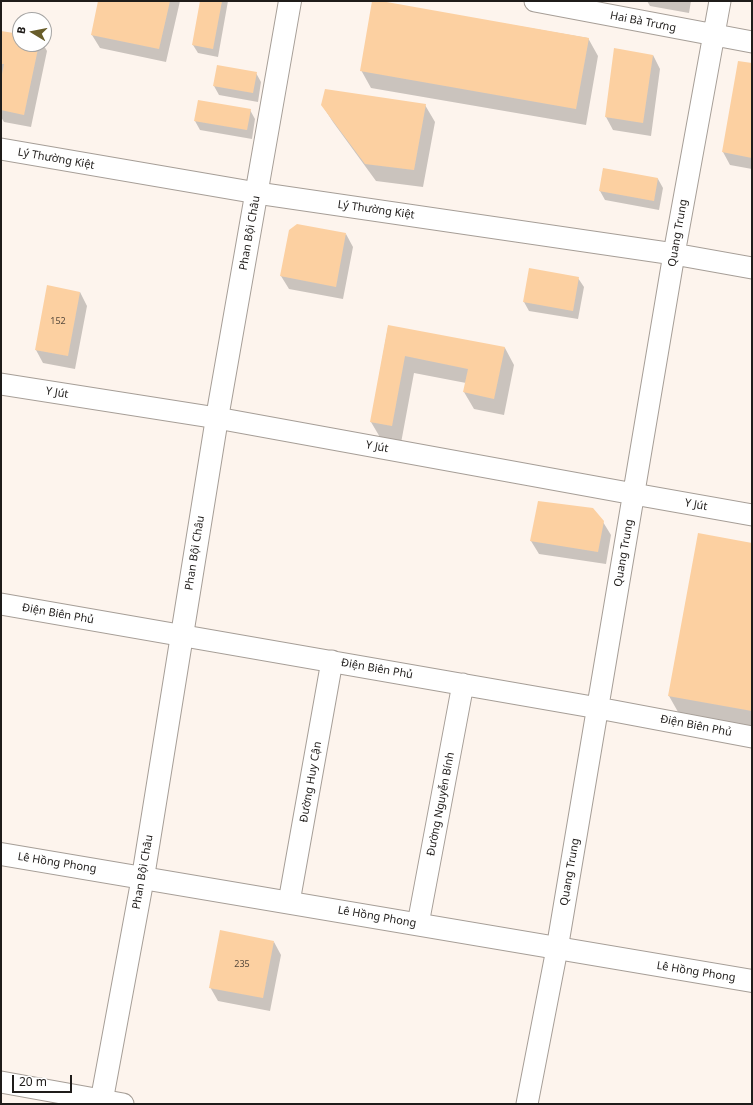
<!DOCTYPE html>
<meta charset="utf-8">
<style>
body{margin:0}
#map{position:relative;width:753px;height:1105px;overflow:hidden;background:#fdf4ed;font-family:"Noto Sans",sans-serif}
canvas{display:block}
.frame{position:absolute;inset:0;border:2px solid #1f1c1a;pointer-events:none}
.north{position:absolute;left:12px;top:12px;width:40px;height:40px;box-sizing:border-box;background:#fff;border:1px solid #a5a4a3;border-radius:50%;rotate:280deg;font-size:11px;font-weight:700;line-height:16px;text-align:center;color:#1f1c1a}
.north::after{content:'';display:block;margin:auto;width:14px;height:18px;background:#685d2a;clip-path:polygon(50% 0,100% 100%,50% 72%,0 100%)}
.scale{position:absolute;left:12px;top:1075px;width:60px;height:18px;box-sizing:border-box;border:2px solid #1f1c1a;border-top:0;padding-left:5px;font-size:12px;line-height:14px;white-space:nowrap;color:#1f1c1a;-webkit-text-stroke:3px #fff;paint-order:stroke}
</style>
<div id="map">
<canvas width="753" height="1105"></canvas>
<div class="frame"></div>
<div class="north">B</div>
<div class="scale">20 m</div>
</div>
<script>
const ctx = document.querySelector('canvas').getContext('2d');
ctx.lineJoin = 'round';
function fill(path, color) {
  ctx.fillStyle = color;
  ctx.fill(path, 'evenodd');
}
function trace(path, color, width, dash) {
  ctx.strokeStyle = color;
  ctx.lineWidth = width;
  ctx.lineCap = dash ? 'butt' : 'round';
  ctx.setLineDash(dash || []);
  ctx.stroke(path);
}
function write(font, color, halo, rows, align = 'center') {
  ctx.font = font + ' "Noto Sans",sans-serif';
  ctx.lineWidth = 3;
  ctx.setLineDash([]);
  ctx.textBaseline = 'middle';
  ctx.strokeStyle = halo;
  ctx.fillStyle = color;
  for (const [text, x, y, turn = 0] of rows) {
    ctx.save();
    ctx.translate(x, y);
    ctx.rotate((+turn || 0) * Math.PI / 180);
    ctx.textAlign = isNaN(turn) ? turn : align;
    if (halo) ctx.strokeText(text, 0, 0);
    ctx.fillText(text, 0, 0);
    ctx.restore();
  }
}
const shadow = new Path2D(`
 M99 1H180L166 62 100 48 92 35Z
 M201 1H228L218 57 198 53 193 45Z
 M373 1 588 38 598 56 586 125 371 88 361 70Z
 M647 1H691L689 13 650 6Z
 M1 32 20 35V44H43L47 51 31 127 4 122 1 117V85L3 75H1Z
 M653 55 660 69 651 136 613 130 606 117Z
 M739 62 752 64V169L730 165 723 152Z
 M256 73 261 82 258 102 219 95 214 86Z
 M322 105H425L435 122 423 187 376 181 333 122Z
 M250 110 255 119 252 139 200 130 195 121Z
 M603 170 658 179 663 188 659 210 605 200 600 191Z
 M346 234 353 247 343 299 289 289 281 276Z
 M578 278 584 287 578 319 529 311 524 302Z
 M80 292 87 306 75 369 43 363 36 350Z
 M388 327 505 348 514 365 504 415 474 409 464 392 466 383 414 373 401 443 381 439 371 422Z
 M603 522 611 535 606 564 539 554 531 541Z
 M752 544V732L682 719 669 696Z
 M274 942 281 955 270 1011 218 1001 210 987Z`);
const building = new Path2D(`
 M98 1H170L159 49 91 35Z
 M200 1H222L213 49 192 45Z
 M372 1H381L589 38 576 109 360 71Z
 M1 31 20 34V44H39L24 115 1 110V79L4 64H1Z
 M614 48 653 55 643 123 605 117Z
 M738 61 752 63V158L722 152Z
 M217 65 257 72 253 93 213 86Z
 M325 89 426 104 414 170 365 164 321 105Z
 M198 100 251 109 247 130 194 121Z
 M603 168 658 178 654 201 599 191Z
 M297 224 346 233 336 287 280 276 289 230Z
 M529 268 579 277 573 311 523 302Z
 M47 285 80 292 68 356 35 350Z
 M388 325 505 347 494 399 463 392 468 369 405 356 392 426 370 422Z
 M538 501 593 508 604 521 598 552 530 541Z
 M698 533 752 543V711L668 696Z
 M220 930 274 941 263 998 209 988Z`);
const minor = new Path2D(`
 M535 1 752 42
 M1 149 257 193 674 254 752 268
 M1 384 217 418 634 494 752 515
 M1 604 598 708 752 737
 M289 902 332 661
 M418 924 463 684
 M1 1082 123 1104
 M527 1104 557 949 674 254 720 1`);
const tertiary = new Path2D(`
 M1 854 752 981`);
const primary = new Path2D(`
 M101 1104 143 877 217 418 290 1`);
const numberNames = [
 ["152",58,321],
 ["235",242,964]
];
const streetNames = [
 ["Hai Bà Trưng",643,22,11],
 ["Lý Thường Kiệt",56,159,10],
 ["Lý Thường Kiệt",376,210,8],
 ["Phan Bội Châu",250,233,-80],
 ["Quang Trung",678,233,-80],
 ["Y Jút",57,393,9],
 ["Y Jút",377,447,10],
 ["Y Jút",696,505,10],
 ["Phan Bội Châu",195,553,-81],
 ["Quang Trung",624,553,-80],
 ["Điện Biên Phủ",58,614,10],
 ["Điện Biên Phủ",377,669,10],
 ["Điện Biên Phủ",696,726,11],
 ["Đường Huy Cận",311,782,-80],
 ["Đường Nguyễn Bính",441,804,-79],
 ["Lê Hồng Phong",57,863,9],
 ["Phan Bội Châu",143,872,-80],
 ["Quang Trung",570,872,-80],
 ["Lê Hồng Phong",377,917,10],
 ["Lê Hồng Phong",696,972,9]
];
fill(shadow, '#0003');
fill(building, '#fcd0a1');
trace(minor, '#a69e97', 23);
trace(tertiary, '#a69e97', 24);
trace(primary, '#a69e97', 24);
trace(minor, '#fff', 21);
trace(tertiary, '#fff', 22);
trace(primary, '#fff', 22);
write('9px', '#56493c', null, numberNames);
write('11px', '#1f1c1a', '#fff', streetNames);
</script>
